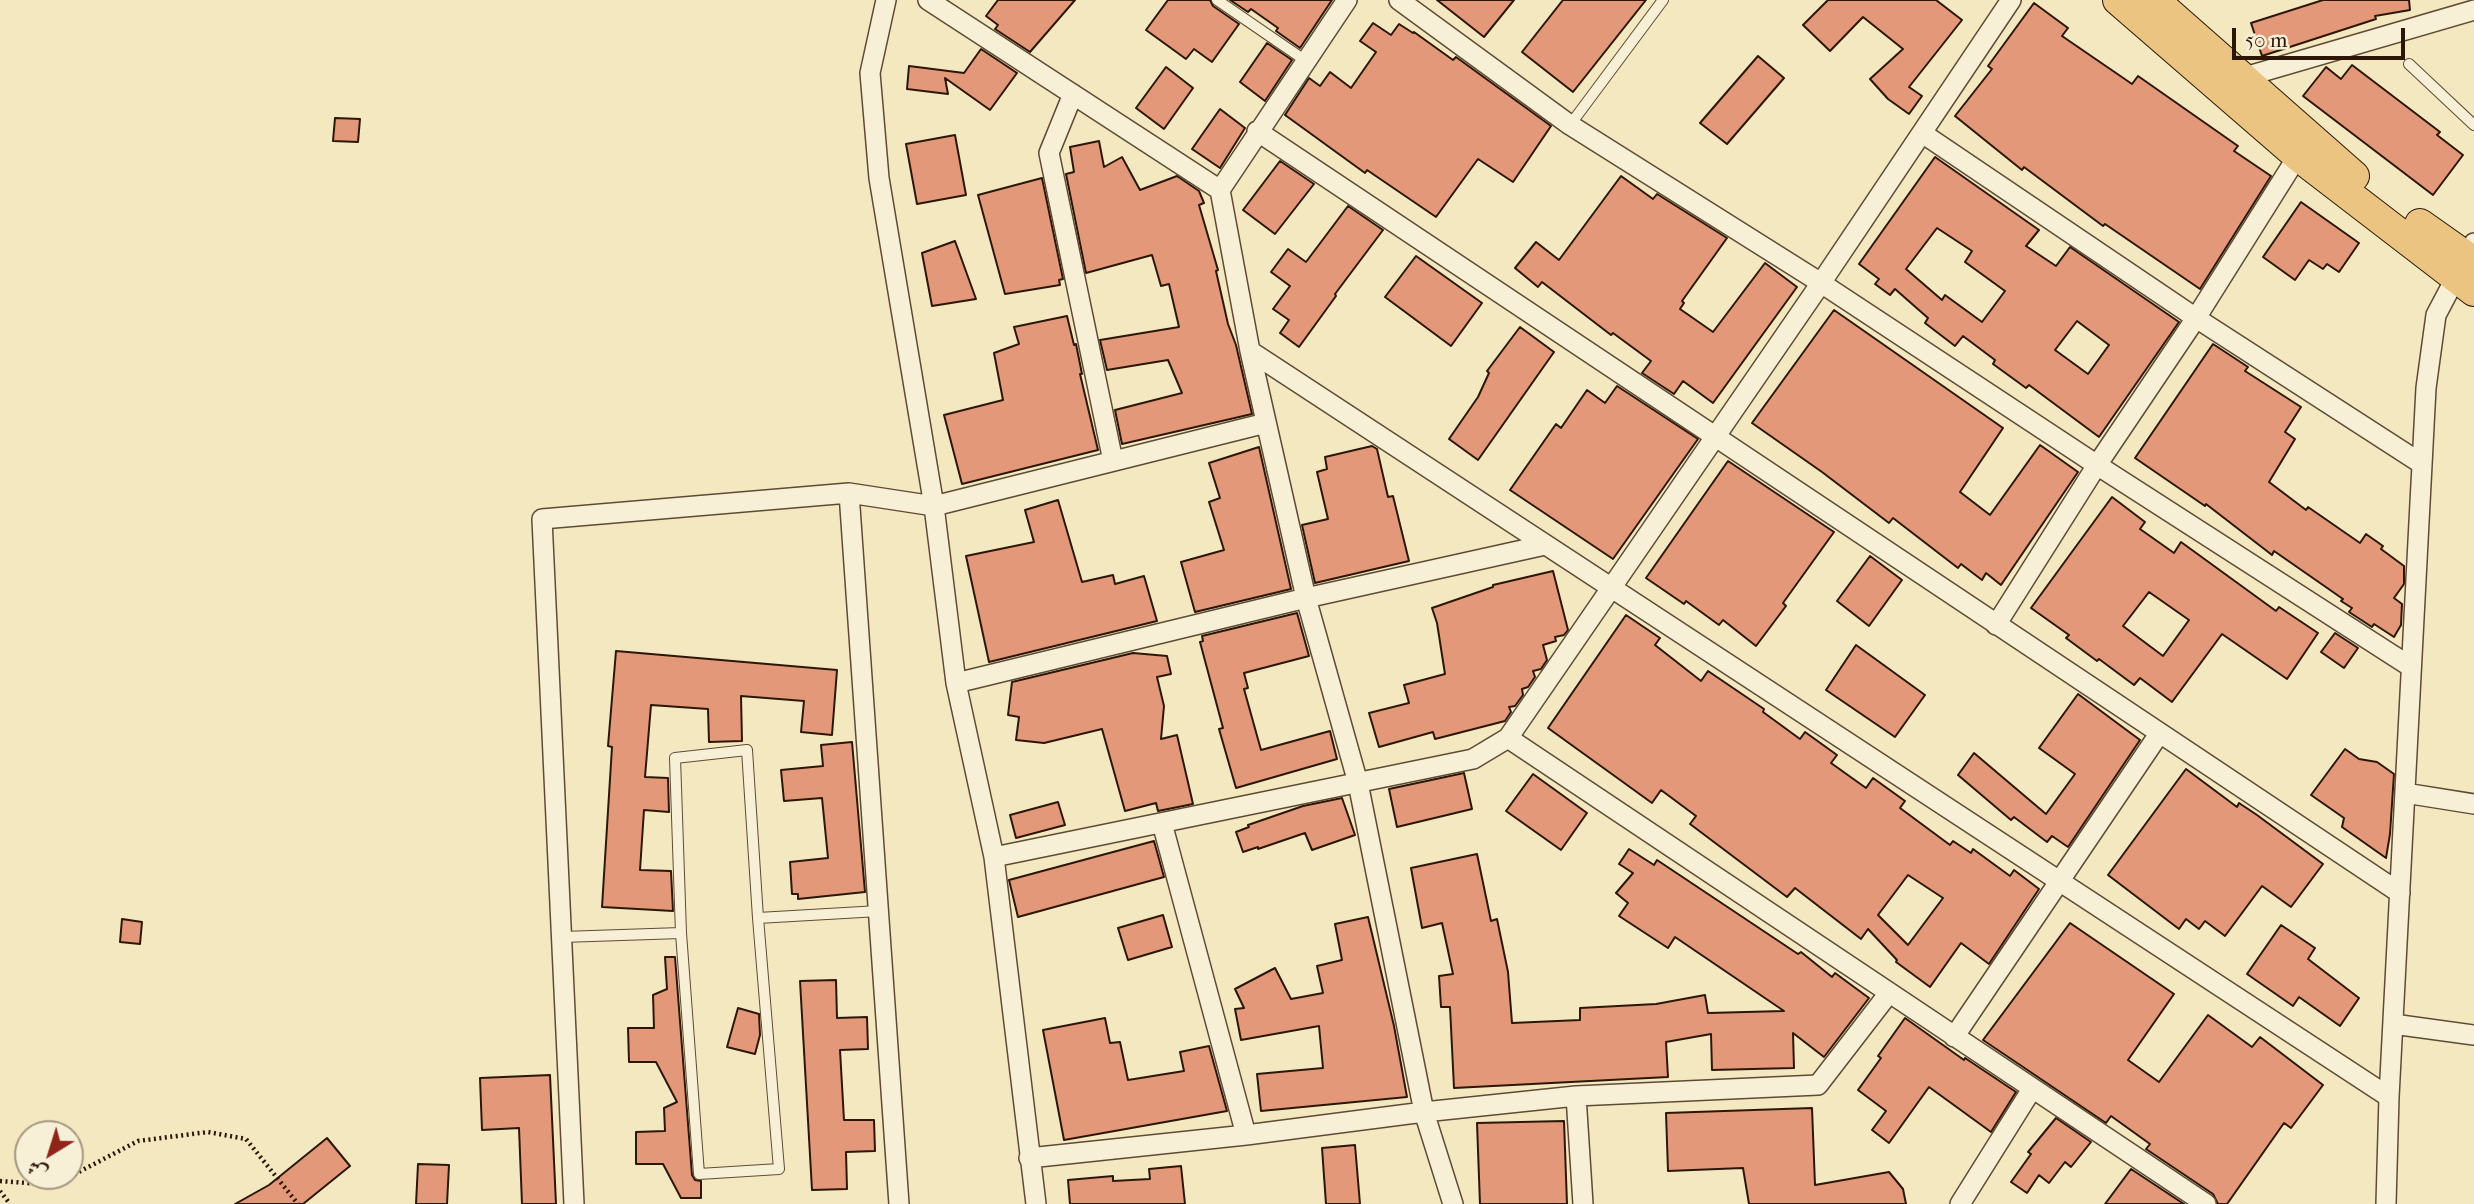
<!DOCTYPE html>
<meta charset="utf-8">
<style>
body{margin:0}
#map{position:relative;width:2474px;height:1204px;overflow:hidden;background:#f4e8c0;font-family:"IM FELL French Canon",Amiri,serif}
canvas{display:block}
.north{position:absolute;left:14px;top:1120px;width:70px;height:70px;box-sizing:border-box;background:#f8f0d6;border:2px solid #a69983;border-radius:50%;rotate:218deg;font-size:19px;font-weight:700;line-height:28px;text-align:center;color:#2c1707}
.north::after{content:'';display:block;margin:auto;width:24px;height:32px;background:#8f2418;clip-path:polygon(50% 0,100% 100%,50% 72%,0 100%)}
.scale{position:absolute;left:2232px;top:28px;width:173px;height:32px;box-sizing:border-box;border:4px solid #2c1707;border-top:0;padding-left:9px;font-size:21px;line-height:24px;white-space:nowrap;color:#2c1707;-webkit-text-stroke:5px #f8f0d6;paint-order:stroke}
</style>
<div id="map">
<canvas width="2474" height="1204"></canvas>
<div class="north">ش</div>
<div class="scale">50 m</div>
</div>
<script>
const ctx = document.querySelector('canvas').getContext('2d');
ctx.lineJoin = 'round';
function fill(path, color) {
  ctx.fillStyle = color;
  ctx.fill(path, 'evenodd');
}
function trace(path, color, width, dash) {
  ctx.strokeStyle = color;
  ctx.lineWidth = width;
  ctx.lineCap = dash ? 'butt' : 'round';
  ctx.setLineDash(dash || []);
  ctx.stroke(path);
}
const building = new Path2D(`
 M998 0H1075L1030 52 995 29 998 25 986 16Z
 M1168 0H1210L1213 6 1239 24 1212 62 1194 49 1186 59 1146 30Z
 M1230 0H1332L1300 48 1276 31 1278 28 1251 9 1248 12Z
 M1437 0H1514L1484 37Z
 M1563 0H1646L1573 92 1522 52Z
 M1828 0H1936L1962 20 1909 87 1922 96 1909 114 1888 99 1870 79 1903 49 1863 17 1830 51 1803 25Z
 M2323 0H2409L2410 10 2375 16 2376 19 2262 56 2251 23Z
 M2034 3 2068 28 2062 36 2132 84 2138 76 2238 146 2234 151 2271 176 2200 289 2105 224 2103 226 2024 167 2022 170 1955 116 1992 69 1988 66Z
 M1373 23 1391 35 1399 24 1413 33 1414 32 1453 60 1456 57 1551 126 1513 182 1478 159 1436 217 1367 170 1365 173 1285 115 1309 78 1320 86 1330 72 1351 88 1376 52 1360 41Z
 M1267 43 1292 60 1265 101 1240 82Z
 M981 49 1017 73 990 110 945 78 948 94 907 89 909 66 964 73Z
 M1758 56 1784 78 1727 144 1700 123Z
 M2352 65 2440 132 2437 135 2463 155 2433 195 2303 96 2326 67 2341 79Z
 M1166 67 1193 88 1164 129 1136 108Z
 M1220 109 1245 128 1220 168 1192 149Z
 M335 118 360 119 358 142 333 141Z
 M955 135 966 195 917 204 906 144Z
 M1099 141 1104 167 1122 157 1140 190 1177 176 1199 191 1204 203 1199 205 1218 270 1216 271 1228 324 1236 345 1252 414 1122 444 1115 410 1182 393 1168 360 1107 370 1100 340 1179 327 1169 284 1161 286 1152 255 1086 273 1066 174 1074 172 1070 147Z
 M1935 157 2039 230 2026 246 2056 266 2070 247 2179 322 2099 437 2029 385 2026 388 1993 364 1995 360 1963 336 1955 346 1925 323 1928 318 1895 289 1890 295 1875 284 1879 279 1859 264ZM1937 228 1972 251 1965 262 2005 291 1982 322 1945 295 1942 300 1906 269ZM2077 321 2109 345 2088 374 2055 350Z
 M1280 161 1314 184 1275 234 1243 210Z
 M1621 176 1653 199 1657 194 1727 238 1682 301 1684 303 1680 309 1713 332 1765 263 1797 287 1713 403 1683 381 1674 394 1642 373 1651 361 1613 333 1611 335 1542 282 1538 287 1515 268 1536 242 1559 260Z
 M1042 178 1063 279 1059 280 1060 285 1005 294 978 195Z
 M2301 202 2359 243 2339 272 2327 264 2323 269 2309 260 2295 280 2263 257Z
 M1348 206 1383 230 1335 294 1336 296 1299 347 1280 333 1289 320 1273 309 1290 286 1271 272 1288 249 1306 262Z
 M955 241 976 299 932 306 922 253Z
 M1416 256 1482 303 1451 346 1385 297Z
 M1834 310 2003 428 1960 492 1990 515 2040 445 2078 472 2001 585 1986 573 1982 580 1961 564 1958 568 1893 518 1889 523 1822 472 1752 423Z
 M1067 316 1074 345 1076 344 1082 374H1080L1098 450 962 484 944 415 1003 400 994 353 1019 344 1014 327Z
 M1520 327 1554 352 1478 460 1449 439 1478 397 1489 373 1487 371Z
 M2213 344 2248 367 2245 371 2301 407 2285 432 2295 439 2269 482 2306 510 2308 507 2360 543 2366 534 2383 546 2381 549 2404 566V584L2394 598 2402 604 2401 625 2394 637 2374 624 2372 627 2349 612 2352 608 2341 601 2343 599 2274 551 2272 555 2206 504 2205 506 2135 458Z
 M1617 386 1698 439 1613 559 1510 490 1556 424 1561 428 1587 390 1605 403Z
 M1372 446 1377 449 1388 497 1393 496 1409 561 1315 583 1302 525 1328 519 1317 472 1327 469 1325 457Z
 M1259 447 1291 589 1195 612 1181 562 1224 550 1209 502 1220 498 1209 463Z
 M1728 461 1834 532 1783 603 1786 606 1756 646 1723 620 1719 625 1686 601 1684 604 1646 578Z
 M2112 497 2145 522 2140 529 2174 553 2181 542 2276 611 2279 607 2318 633 2287 679 2222 634 2172 702 2140 678 2134 685 2099 659 2097 661 2066 638 2069 635 2031 608ZM2149 592 2189 620 2163 656 2123 626Z
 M1058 500 1082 582 1113 575 1115 584 1144 576 1157 621 989 662 966 556 1034 542 1025 510Z
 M1870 556 1902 580 1869 626 1837 601Z
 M1553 571 1568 630 1564 635 1555 637 1556 641 1543 645 1547 660 1541 669 1533 671 1535 677 1528 687 1522 689 1523 695 1515 706 1509 707 1511 712 1505 721 1435 739 1433 732 1379 747 1369 713 1409 703 1404 685 1445 674 1437 623 1432 608 1493 587V585Z
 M1297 613 1309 656 1244 673 1248 688 1244 689 1261 750 1330 731 1337 759 1236 788 1219 729 1223 728 1200 642 1203 641 1202 636Z
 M1626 615 1660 638 1655 645 1701 681 1708 671 1764 709 1763 712 1800 739 1805 732 1837 755 1831 763 1866 788 1873 778 1905 801 1900 808 1950 845 1953 841 1971 853 1973 849 2010 876 2014 870 2039 889 1989 964 1961 943 1930 987 1896 962 1897 960 1868 929 1861 939 1795 888 1787 897 1690 824 1696 816 1661 790 1652 803 1548 728ZM1908 875 1943 898 1908 945 1878 915Z
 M2335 633 2358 648 2344 668 2321 652Z
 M1856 645 1925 695 1895 737 1826 690Z
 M616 651 837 670 832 735 801 732 804 701 741 696 742 741 709 742 708 709 651 705 645 777 668 778 669 812 644 810 640 870 671 871 673 911 602 907 612 747 608 746Z
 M1133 653 1167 656 1171 674 1157 677 1164 706 1161 739 1177 735 1193 804 1158 811 1156 803 1125 811 1102 729 1044 743 1016 740 1019 717 1008 715 1012 682Z
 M2078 694 2140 740 2068 847 2052 836 2047 842 2014 817 2011 820 1958 775 1974 753 2046 814 2075 774 2039 748Z
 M852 742 865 892 798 899V894H792L790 862 828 858 822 798 784 801 781 770 823 766 821 745Z
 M2345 749 2359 759 2377 762 2394 774 2390 834 2386 858 2342 827 2344 818 2311 795Z
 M2186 769 2237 807 2239 803 2257 815 2323 864 2291 907 2262 886 2225 936 2205 921 2199 929 2186 919 2179 929 2108 875Z
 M1464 773 1472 809 1397 827 1389 789Z
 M1533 774 1587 813 1561 850 1506 811Z
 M1342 798 1355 835 1312 850 1305 833 1258 849V847L1243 852 1236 832 1249 827 1248 825 1303 806Z
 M1058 802 1065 825 1016 838 1010 815Z
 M1154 841 1164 877 1018 917 1009 880Z
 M1629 849 1654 865 1657 860 1798 954 1801 952 1832 977 1835 973 1869 998 1824 1057 1793 1033 1794 1068 1712 1070 1711 1034 1666 1042 1668 1077 1454 1088 1450 1007H1441L1439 976 1453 974 1442 923 1422 928 1411 868 1477 854 1491 921 1497 919 1508 972 1512 1023 1580 1020V1008L1656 1004 1705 995 1708 1013 1784 1011 1675 937 1668 948 1619 916 1628 903 1616 893 1633 873 1619 864Z
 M1163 915 1172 947 1128 960 1118 928Z
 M1368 917 1394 1026 1407 1097 1261 1111 1257 1074 1323 1068 1319 1026 1241 1040 1235 1009 1244 1008 1235 989 1275 968 1291 999 1323 993 1317 966 1342 960 1335 924Z
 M122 919 142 922 140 944 120 942Z
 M2070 923 2174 994 2128 1060 2159 1082 2208 1015 2252 1047 2260 1037 2323 1085 2291 1128 2284 1123 2227 1204H2218L2213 1194 2146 1149 2150 1144 2111 1116 2106 1123 1983 1040Z
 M2281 925 2315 948 2308 959 2359 998 2340 1026 2299 997 2293 1006 2247 974Z
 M665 957H675L692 1175 695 1180 701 1181V1198H681L663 1164H636V1132L665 1131 664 1108 677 1102 656 1062H629L628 1028H654L653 995 667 989Z
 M836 980 837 1018 867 1017 868 1049 840 1050 844 1120H874L875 1151 846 1152 847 1189 812 1190 800 981Z
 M738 1008 759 1014 760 1035 755 1054 727 1047Z
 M1105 1018 1110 1043 1120 1042 1128 1080 1184 1071 1180 1052 1209 1046 1227 1111 1064 1140 1043 1030Z
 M1905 1018 1964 1060 1965 1058 2016 1092 1991 1132 1929 1087 1889 1143 1872 1130 1886 1111 1858 1090 1881 1058 1878 1056Z
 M550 1075 556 1204H522L519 1128 482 1130 480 1078Z
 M1812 1108 1815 1185 1889 1172 1903 1189 1906 1204H1749L1743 1168 1668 1171 1666 1113Z
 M2056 1118 2091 1142 2071 1167 2065 1162 2049 1183 2039 1175 2027 1193 2011 1182 2031 1154 2028 1152Z
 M1564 1121 1567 1204H1480L1477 1123Z
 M327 1138 350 1166 303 1204H235L269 1185Z
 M1355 1145 1360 1204H1326L1322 1148Z
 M418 1164 449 1165 447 1204H416Z
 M1181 1166 1185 1204H1070L1068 1180 1113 1176V1181L1150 1179 1149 1169Z
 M2131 1169 2184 1204H2105Z`);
const path = new Path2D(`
 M0 1181 54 1185 138 1141 208 1132 246 1139 298 1204
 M0 1191 10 1204`);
const lane = new Path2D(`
 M1217 0 1306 61
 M2409 64 2474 125
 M1570 125 1663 0
 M758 918 779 1169 699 1174 681 933 675 758 747 750 758 918 879 911
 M562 937 681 933`);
const street = new Path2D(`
 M886 0 870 73 879 178 934 506 956 683 994 857 1036 1204
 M928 0 1220 190
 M1347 0 1220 190 1250 351 1306 598 1358 783 1424 1112 1453 1204
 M1399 0 1570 125 1821 283 2097 465 2411 667
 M2241 78 2474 10
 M1073 94 1049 153 1113 461
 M1257 131 2400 893
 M1922 133 2196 318 2422 464
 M1250 351 2389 1097
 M849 493 899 1204
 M1996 625 2097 465 2196 318 2304 146
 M956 683 1306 598 1545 545
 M1508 738 2206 1204
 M2405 793 2474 804
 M1162 823 1246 1135
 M994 857 1473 759 1508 738 1821 283 2011 0
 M2393 1024 2474 1035
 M1954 1037 2159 734
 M1576 1096 1583 1204
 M1029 1158 1246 1135 1424 1112 1576 1096 1818 1085 1889 993
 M574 1204 542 519 849 493 934 506 1266 423
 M1960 1204 2032 1089
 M2386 1204 2389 1097 2426 388 2436 315 2474 243`);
const primary = new Path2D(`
 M2118 0 2297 155 2474 291
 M2154 0 2354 176
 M2420 224 2474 262`);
fill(building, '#e39879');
trace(building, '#2c1707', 2);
trace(lane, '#5e4b35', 12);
trace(street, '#5e4b35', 22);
trace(primary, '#2c1707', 32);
trace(path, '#2c1707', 4.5, [2, 3.5]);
trace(lane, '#f8f0d6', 10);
trace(street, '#f8f0d6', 19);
trace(primary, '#eac480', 30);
</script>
